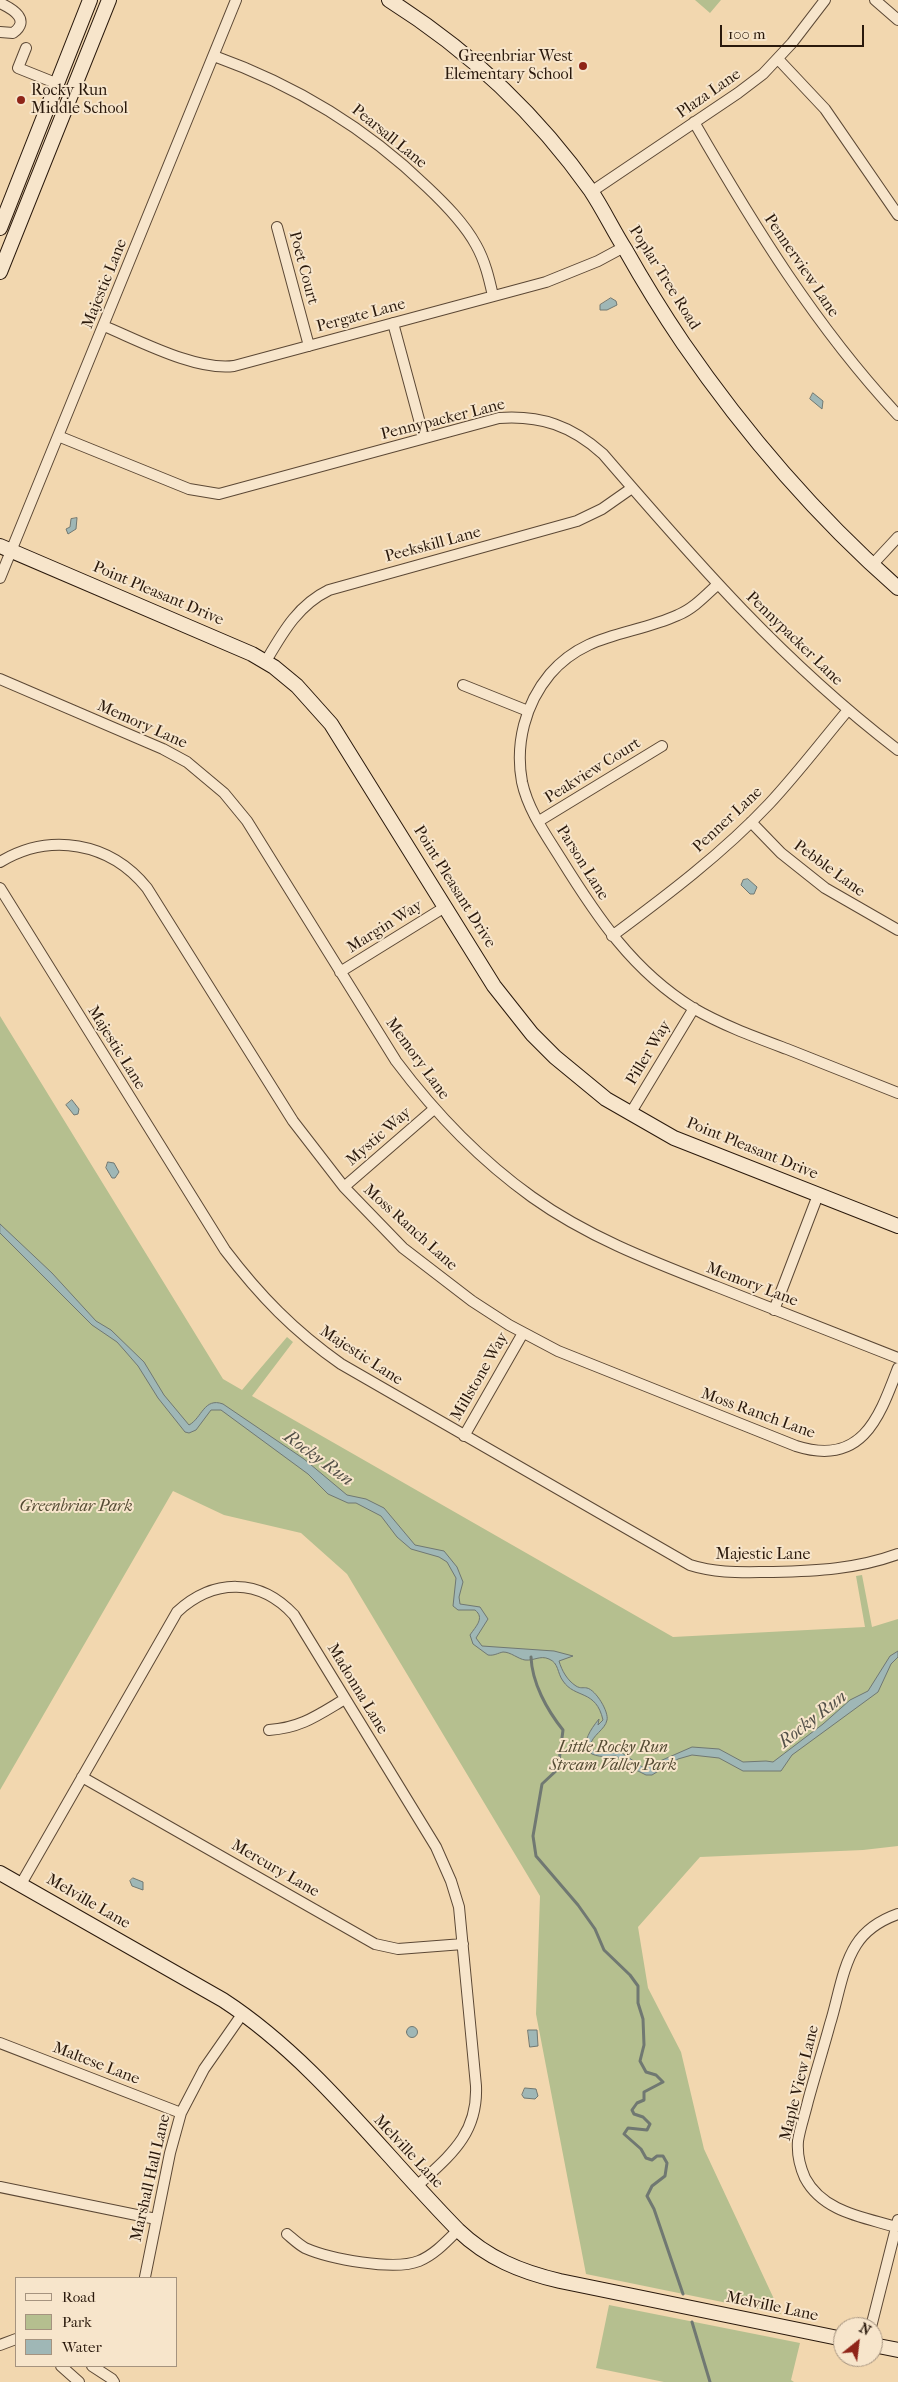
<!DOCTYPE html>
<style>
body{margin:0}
#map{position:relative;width:898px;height:2382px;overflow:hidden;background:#f2d7af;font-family:"IM FELL French Canon",serif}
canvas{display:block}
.legend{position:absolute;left:15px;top:2277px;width:162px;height:90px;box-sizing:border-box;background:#f7e5cb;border:1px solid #a5937f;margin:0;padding:6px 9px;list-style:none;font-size:15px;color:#2a190c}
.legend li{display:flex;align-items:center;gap:10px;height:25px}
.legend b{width:25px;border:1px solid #a5937f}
.north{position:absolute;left:833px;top:2317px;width:50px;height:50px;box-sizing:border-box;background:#f7e5cb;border:1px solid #a5937f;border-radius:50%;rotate:29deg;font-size:14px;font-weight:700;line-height:20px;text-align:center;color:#2a190c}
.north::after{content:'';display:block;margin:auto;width:18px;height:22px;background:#8f2418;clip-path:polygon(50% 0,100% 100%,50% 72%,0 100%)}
.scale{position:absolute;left:720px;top:25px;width:144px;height:22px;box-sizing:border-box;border:2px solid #2a190c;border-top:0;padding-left:6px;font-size:15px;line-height:18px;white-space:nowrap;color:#2a190c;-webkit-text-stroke:4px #f7e5cb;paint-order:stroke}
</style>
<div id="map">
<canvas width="898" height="2382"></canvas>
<ul class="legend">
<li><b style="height:6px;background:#f7e5cb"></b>Road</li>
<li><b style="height:14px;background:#b5bf8f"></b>Park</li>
<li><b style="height:14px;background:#9fb7b6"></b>Water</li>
</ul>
<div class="north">N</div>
<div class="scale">100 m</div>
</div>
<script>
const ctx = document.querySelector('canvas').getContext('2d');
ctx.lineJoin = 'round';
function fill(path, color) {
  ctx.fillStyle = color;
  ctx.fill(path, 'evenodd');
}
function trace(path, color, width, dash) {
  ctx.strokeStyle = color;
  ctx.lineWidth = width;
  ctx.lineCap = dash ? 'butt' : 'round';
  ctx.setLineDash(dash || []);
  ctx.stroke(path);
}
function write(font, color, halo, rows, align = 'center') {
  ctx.font = font + ' "IM FELL French Canon",serif';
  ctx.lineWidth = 4;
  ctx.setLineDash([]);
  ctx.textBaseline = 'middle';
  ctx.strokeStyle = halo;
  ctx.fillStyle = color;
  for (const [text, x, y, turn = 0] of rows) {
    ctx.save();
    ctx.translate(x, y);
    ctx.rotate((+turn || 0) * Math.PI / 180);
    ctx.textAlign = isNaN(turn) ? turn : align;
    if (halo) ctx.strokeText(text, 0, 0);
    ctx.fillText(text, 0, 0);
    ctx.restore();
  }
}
const green = new Path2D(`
 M695 0H721L710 13Z
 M0 1016 223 1379 242 1390 287 1337 293 1342 252 1396 673 1637 865 1627 856 1576 862 1575 872 1627 898 1619V1846L863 1850 700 1857 638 1927 648 1988 681 2052 704 2149 781 2314 586 2274 536 2014 540 1896 347 1574 301 1533 224 1515 173 1491 0 1790Z
 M609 2305 800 2343 791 2380 794 2382H664L596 2368Z`);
const water = new Path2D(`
 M611 298 616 301 617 305 607 310H600V305Z
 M813 393 823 401 822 409 810 399Z
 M77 518 76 529 68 534 66 529 70 527 71 519Z
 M748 879 757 887 754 894H750L741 885 743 880Z
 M72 1100 79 1109 78 1114 74 1115 66 1105Z
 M108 1162 114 1163 119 1172 115 1178H112L106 1168Z
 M0 1224 52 1273 96 1321 111 1330 144 1362 164 1395 189 1425C202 1418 204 1397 223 1404L304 1459 347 1495 366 1499 384 1508 415 1545 444 1551 457 1567 463 1582 459 1597 460 1604 480 1607 488 1619 476 1638 482 1646 554 1651 573 1656 559 1661C562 1671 567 1680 576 1686 581 1689 583 1687 587 1688 596 1690 609 1712 607 1720 605 1730 592 1735 590 1746L595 1752 619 1751 644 1768 692 1747 719 1749 743 1762 766 1761 773 1762 823 1724 850 1700 868 1691 890 1656 898 1651V1657L891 1664 878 1692 792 1755 781 1771H743L719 1758 692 1755 678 1759 652 1775H646L632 1768 616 1756C580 1760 579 1743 599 1719L598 1725 603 1720C596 1689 575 1699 563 1681 557 1673 559 1663 549 1659 540 1655 534 1661 525 1660 518 1659 511 1652 503 1652 498 1653 494 1656 488 1655L473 1644 470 1635C476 1626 485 1618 475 1610H458L453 1606 456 1578 447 1562 439 1557 411 1549 397 1537 381 1516 356 1503H348L328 1494 308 1474 221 1410H211L196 1430 189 1433 185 1432 158 1398 138 1366 125 1351 117 1342 92 1325 0 1233Z
 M133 1878 143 1882V1890L132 1886 130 1881Z
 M406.5 2032a5.5 5.5 0 1 1 11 0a5.5 5.5 0 1 1-11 0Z
 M528 2030H537L538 2046 530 2047Z
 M525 2088 536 2089 538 2096 535 2099 524 2098 522 2095Z`);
const stream = new Path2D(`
 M531 1657C532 1683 547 1710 563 1730L558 1769 542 1784 533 1836 536 1856 578 1905 595 1929 604 1950 630 1975 638 1986V2003L643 2019 644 2045 640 2061 646 2072 656 2075 663 2082 644 2092V2100L637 2103 632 2110 634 2114 643 2117 650 2124 647 2130 628 2128 624 2134 641 2149 646 2158 652 2160 657 2156H663L667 2163 665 2176 652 2186 647 2196 654 2209 683 2294
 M692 2322 710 2382`);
const street = new Path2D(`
 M875 0 898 20
 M0 3C13 9 31 20 13 33L0 32
 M26 48 18 68 58 84
 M214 56C295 85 365 127 427 187 445 204 464 223 476 245 485 261 489 278 493 296
 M778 59 825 109 898 215
 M694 122C754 226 816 327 898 415
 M591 192 738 93 763 74 792 43 825 0
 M277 227 309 346
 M393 323 424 438
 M104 326C140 341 196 371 234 366L546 282 598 261 624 247
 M58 436 189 489 219 494 499 418C541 415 572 426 603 454 697 563 783 662 898 750
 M872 565 898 537
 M0 578 236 0
 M717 585C705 596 693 609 678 615 632 636 586 632 550 674 525 704 515 744 522 782 528 810 546 835 561 859 597 917 633 971 693 1008 722 1025 755 1037 787 1049 824 1064 861 1078 898 1093
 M266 661C283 632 298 605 329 590L577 521 602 509 632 488
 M0 679 163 749 187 762 224 793 247 821 396 1061C435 1113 479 1159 532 1197 588 1237 651 1261 715 1286 776 1310 837 1334 898 1358
 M463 685 528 711
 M539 821 662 746
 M751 822 781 853 825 888 898 930
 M0 862C50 832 110 842 147 888L293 1121 344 1187 403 1248 472 1301 509 1325 558 1351 796 1446C862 1467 879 1418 898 1368
 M0 888 225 1250C260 1296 294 1331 341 1364L690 1565C718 1574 744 1572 773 1572 817 1571 857 1569 898 1554
 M612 936C666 896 723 853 769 804 797 774 822 741 848 710
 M340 972 445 907
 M630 1114 694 1008
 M344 1187 434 1109
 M774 1310 818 1195
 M464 1436 523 1333
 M269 1730C301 1728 318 1715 345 1699
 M82 1777 375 1944 398 1949 463 1944
 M21 1884 177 1612C214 1578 260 1578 294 1615L436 1847 451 1881 459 1907 476 2086C478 2135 449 2156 417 2186
 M0 2043 181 2113
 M0 2187 156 2219
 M896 2227C863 2217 823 2212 805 2178 800 2167 797 2154 798 2141 800 2128 805 2114 808 2101 815 2075 823 2050 830 2024 838 1999 842 1967 856 1945 866 1929 881 1920 898 1914
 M287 2234C293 2239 298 2244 305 2248 330 2259 394 2271 419 2261 434 2255 446 2242 458 2230
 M145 2277 170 2153 181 2113 204 2069 243 2013
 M871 2327 898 2220
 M0 2345 16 2339
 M61 2366 79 2382
 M92 2366 112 2379 114 2382`);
const secondary = new Path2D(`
 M389 0C470 51 536 113 591 191 603 209 613 230 625 249 643 281 662 312 683 343 745 433 816 516 898 588
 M0 228 90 0
 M0 272 109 0
 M0 546 252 654 274 667 297 686 331 724 494 986 532 1034 555 1057 606 1099 674 1138 898 1226
 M0 1873 223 2000C315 2060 381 2152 458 2230 487 2258 521 2272 560 2281L843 2339
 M873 2345 898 2350`);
const markers = [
 [583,66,5,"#8f2418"],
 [21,100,5,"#8f2418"]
];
const poiNames = [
 ["Greenbriar West",573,57],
 ["Elementary School",573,75],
 ["Rocky Run",31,91,"left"],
 ["Middle School",31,109,"left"]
];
const streetNames = [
 ["Plaza Lane",709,94,-35],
 ["Pearsall Lane",389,137,39],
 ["Pennerview Lane",801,266,56],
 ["Poet Court",303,268,75],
 ["Poplar Tree Road",664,278,58],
 ["Majestic Lane",105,284,-68],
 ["Pergate Lane",361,316,-15],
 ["Pennypacker Lane",443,420,-14],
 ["Peekskill Lane",433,545,-15],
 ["Point Pleasant Drive",158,594,23],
 ["Pennypacker Lane",794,639,44],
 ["Memory Lane",142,725,24],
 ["Peakview Court",593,771,-32],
 ["Penner Lane",728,820,-43],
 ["Parson Lane",582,863,58],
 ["Pebble Lane",829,869,36],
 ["Point Pleasant Drive",454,887,58],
 ["Margin Way",385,927,-32],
 ["Majestic Lane",116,1048,58],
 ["Piller Way",649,1053,-59],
 ["Memory Lane",417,1059,54],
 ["Mystic Way",379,1137,-41],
 ["Point Pleasant Drive",752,1149,22],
 ["Moss Ranch Lane",410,1228,42],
 ["Memory Lane",752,1285,21],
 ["Majestic Lane",361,1356,33],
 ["Millstone Way",480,1377,-60],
 ["Moss Ranch Lane",758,1414,20],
 ["Majestic Lane",763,1555],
 ["Madonna Lane",357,1689,59],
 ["Mercury Lane",275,1869,30],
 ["Melville Lane",88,1902,30],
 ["Maltese Lane",96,2064,21],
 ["Maple View Lane",800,2083,-76],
 ["Melville Lane",408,2152,47],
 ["Marshall Hall Lane",151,2178,-77],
 ["Melville Lane",772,2307,12]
];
const parkNames = [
 ["Greenbriar Park",76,1507],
 ["Little Rocky Run",613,1748],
 ["Stream Valley Park",613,1766]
];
const waterNames = [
 ["Rocky Run",318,1459,36],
 ["Rocky Run",813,1720,-38]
];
fill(green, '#b5bf8f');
fill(water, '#9fb7b6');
trace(water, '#707872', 1);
trace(stream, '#707872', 3);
trace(street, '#5c4835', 12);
trace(secondary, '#2a190c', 16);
trace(street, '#f7e5cb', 10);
trace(secondary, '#f7e5cb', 14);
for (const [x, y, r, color] of markers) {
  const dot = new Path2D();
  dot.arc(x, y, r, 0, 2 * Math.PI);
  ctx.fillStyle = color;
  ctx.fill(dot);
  trace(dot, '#f7e5cb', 2);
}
write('16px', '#2a190c', '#f7e5cb', poiNames, 'right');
write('16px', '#2a190c', '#f7e5cb', streetNames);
write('italic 16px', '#544b33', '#f7e5cb', parkNames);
write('italic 18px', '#535048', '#f7e5cb', waterNames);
</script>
